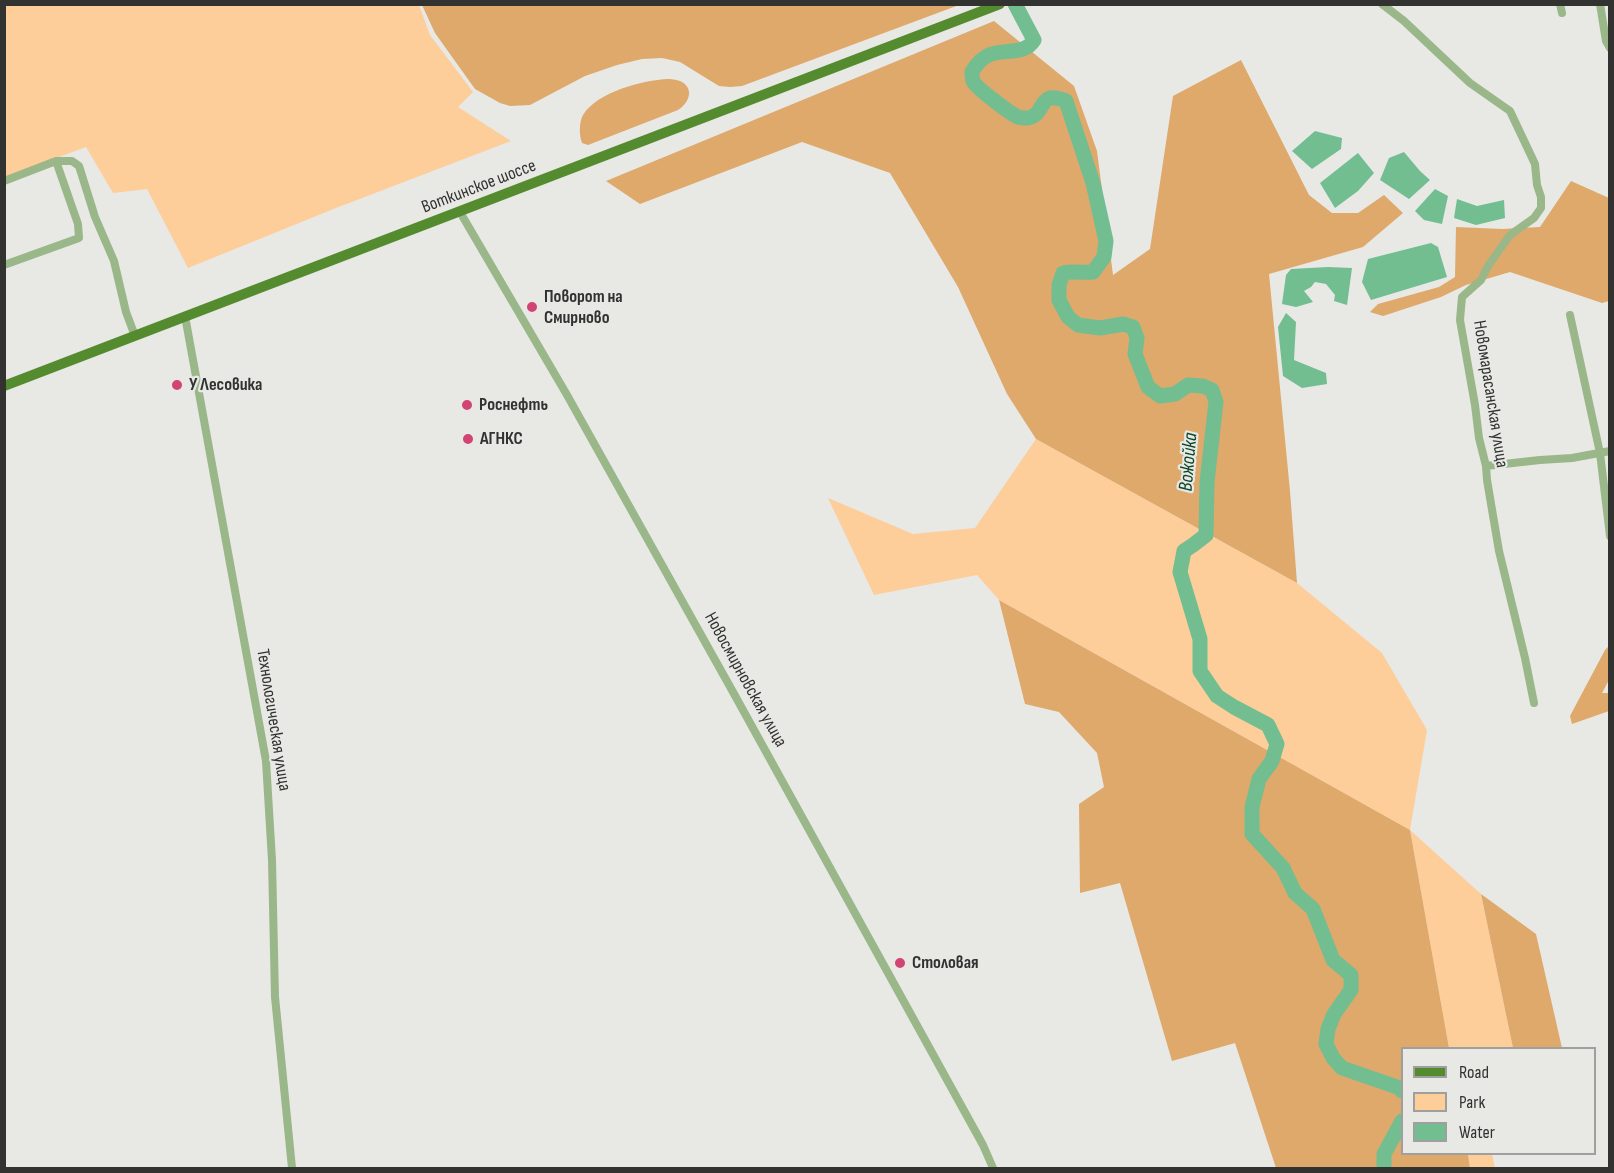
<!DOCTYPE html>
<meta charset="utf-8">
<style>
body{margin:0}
#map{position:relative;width:1614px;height:1173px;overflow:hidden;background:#e8e8e5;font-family:"Sofia Sans Condensed",sans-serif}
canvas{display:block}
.frame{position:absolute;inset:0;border:6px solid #323231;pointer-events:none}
.legend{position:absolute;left:1401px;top:1047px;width:195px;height:108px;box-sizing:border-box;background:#e8e8e5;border:2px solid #9f9f9d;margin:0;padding:8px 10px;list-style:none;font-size:18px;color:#323231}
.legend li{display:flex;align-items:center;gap:12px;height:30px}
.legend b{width:30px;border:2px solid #9f9f9d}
</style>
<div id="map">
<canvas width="1614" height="1173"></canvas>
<div class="frame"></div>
<ul class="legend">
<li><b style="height:8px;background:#558b2f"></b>Road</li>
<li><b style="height:16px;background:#fdce9a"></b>Park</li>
<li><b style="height:16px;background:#72be91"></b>Water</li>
</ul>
</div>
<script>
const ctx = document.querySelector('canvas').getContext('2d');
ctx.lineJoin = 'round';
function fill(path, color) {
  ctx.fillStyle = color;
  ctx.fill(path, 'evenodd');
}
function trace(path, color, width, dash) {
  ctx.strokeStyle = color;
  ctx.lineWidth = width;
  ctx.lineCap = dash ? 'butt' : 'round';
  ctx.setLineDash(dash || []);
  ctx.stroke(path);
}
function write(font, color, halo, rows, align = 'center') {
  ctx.font = font + ' "Sofia Sans Condensed",sans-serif';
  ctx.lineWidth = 4.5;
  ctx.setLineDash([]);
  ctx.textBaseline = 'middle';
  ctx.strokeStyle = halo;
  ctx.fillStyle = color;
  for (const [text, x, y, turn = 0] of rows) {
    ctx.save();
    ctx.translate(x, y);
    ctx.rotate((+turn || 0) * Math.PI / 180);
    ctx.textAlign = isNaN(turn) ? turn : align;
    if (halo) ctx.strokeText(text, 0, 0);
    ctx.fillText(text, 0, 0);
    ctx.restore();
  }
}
const green = new Path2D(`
 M4 5H419L430 35 473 92 458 107 511 141 336 208 188 268 147 189 113 193 86 147 5 177Z
 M1036 439 1297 583 1382 653 1427 730 1410 830 1481 894 1513 1048H1449L1410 830 999 600 977 575 874 595 828 498 913 534 975 528Z
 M1468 1154H1492L1495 1168H1470Z`);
const forest = new Path2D(`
 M422 5H959L742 86 730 87 719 86 680 62 662 58 642 59 617 65 585 76 530 105 510 106 500 103 475 89 435 33Z
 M994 21 1074 86 1097 151 1113 275 1150 249 1173 96 1241 60 1309 195 1332 213H1358L1384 195 1403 213 1363 247 1269 274 1290 491 1297 583 1036 439 1007 394 958 287 890 173 802 142 640 204 606 181Z
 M668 79C672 79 679 80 682 82 695 90 688 104 678 110L588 145 582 143C579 135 579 122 583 115 597 92 643 80 668 79Z
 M1571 181 1609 198V301L1602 303 1510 272 1466 285 1441 297 1383 316 1370 312 1378 304 1439 287 1455 277 1456 227 1502 229 1540 227Z
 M999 600 1410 830 1449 1048H1402V1154H1468L1470 1168H1276L1235 1043 1172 1061 1120 883 1080 893 1079 804 1104 787 1097 753 1059 712 1025 704Z
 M1609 646V680L1602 693H1609V711L1572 724 1570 716 1605 650Z
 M1481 894 1536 934 1562 1048H1513Z`);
const water = new Path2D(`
 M1315 131 1342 138 1341 149 1312 169 1292 151Z
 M1404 152 1420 171 1430 180 1409 199 1380 180 1389 158Z
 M1358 153 1374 173 1358 191 1335 208 1320 183Z
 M1435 189 1448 196 1442 224 1424 220 1415 211Z
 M1457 199 1477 206 1504 200 1505 218 1476 225 1454 218Z
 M1431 243 1438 247 1447 277 1371 300 1362 282 1368 259Z
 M1328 267 1352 268 1347 305 1334 301 1335 295 1326 284 1315 282 1311 287 1304 291 1313 302 1296 307 1282 304 1286 275 1291 269Z
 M1286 313 1296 322 1294 360 1326 373 1327 384 1302 388 1283 376 1278 327Z`);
const river = new Path2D(`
 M1015 4 1034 40C1024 56 1005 48 989 55 982 58 976 65 972 72 972 73 972 80 973 81 976 88 1011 114 1018 117 1020 118 1025 118 1028 118 1047 114 1037 89 1066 101L1093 183 1106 241 1104 257 1093 272C1083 273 1073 271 1063 273L1059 285V300L1068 317 1078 325 1100 328 1123 324 1133 327 1137 338 1135 354 1148 387 1160 396 1175 394 1188 385 1203 386 1212 390 1216 402 1207 482 1206 535 1193 545 1184 551 1180 572 1200 639V671L1217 696 1234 707 1268 725 1277 744 1272 761 1259 779 1252 807V834L1283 868 1295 893 1313 909 1333 960 1351 975V990L1334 1014 1328 1029 1326 1044 1333 1058 1342 1068 1400 1088 1402 1091
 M1384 1168V1154L1402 1121`);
const minor = new Path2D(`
 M1382 4 1404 21 1470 83 1510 111 1535 164 1537 185 1541 197V208L1534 218 1510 235 1488 266 1481 280 1462 297 1460 320 1475 405 1479 438 1486 466 1487 480 1499 551 1525 658 1534 703
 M1560 4 1562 13
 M1600 4 1606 41 1610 48
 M4 181 56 161H72L79 166 95 217 114 261 126 312 135 336
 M460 212 567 395 733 692 983 1145 993 1168
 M4 265 79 238 78 224 56 161
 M1570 315 1600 453 1610 536
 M185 316 266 761 272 860 275 997 292 1168
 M1486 466 1540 460 1572 458 1610 451`);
const major = new Path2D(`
 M4 386 1000 4`);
const markers = [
 [532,307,6,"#d14473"],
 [177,385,6,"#d14473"],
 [467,405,6,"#d14473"],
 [468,439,6,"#d14473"],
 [900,963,6,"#d14473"]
];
const streetNames = [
 ["Воткинское шоссе",479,187,-21],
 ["Новомарасанская улица",1490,394,81],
 ["Новосмирновская улица",745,680,61],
 ["Технологическая улица",273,720,81]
];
const poiNames = [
 ["Поворот на",544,297],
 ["Смирново",544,318],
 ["У Лесовика",189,385],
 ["Роснефть",479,405],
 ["АГНКС",480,439],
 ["Столовая",912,963]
];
const waterNames = [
 ["Вожойка",1189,462,-85]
];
fill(green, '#fdce9a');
fill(forest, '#dea96b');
fill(water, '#72be91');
trace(river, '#72be91', 15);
trace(minor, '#99b789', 8);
trace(major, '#558b2f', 10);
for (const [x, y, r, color] of markers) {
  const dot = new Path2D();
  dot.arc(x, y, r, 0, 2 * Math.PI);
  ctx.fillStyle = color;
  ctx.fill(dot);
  trace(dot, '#e8e8e5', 2);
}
write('18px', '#323231', '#e8e8e5', streetNames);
write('bold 18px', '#323231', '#e8e8e5', poiNames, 'left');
write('italic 20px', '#0a472a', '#e8e8e5', waterNames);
</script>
